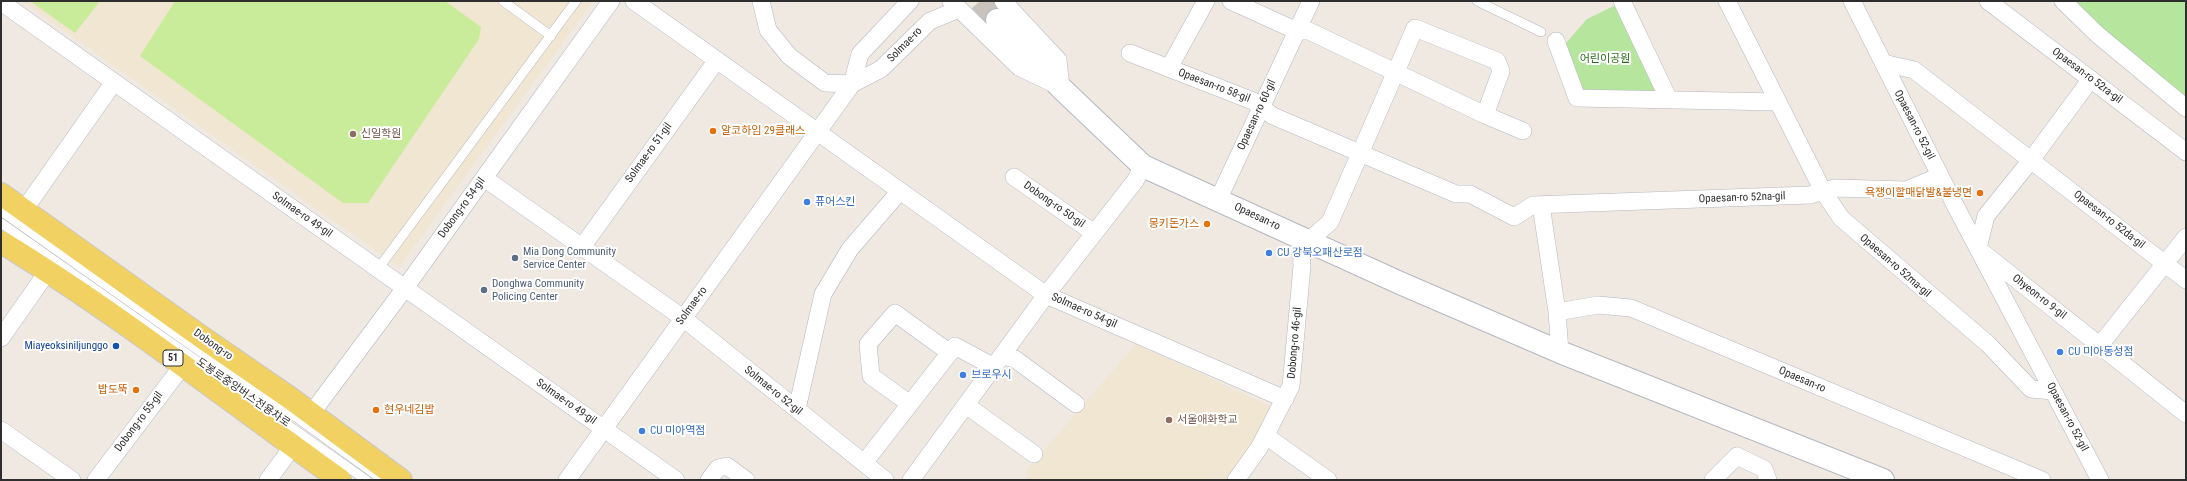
<!DOCTYPE html>
<meta charset="utf-8">
<style>
body{margin:0}
#map{position:relative;width:2187px;height:481px;overflow:hidden;background:#efe9e1;font-family:"Roboto Condensed",sans-serif}
canvas{display:block}
.frame{position:absolute;inset:0;border:2px solid #2e2e2e;pointer-events:none}
</style>
<div id="map">
<canvas width="2187" height="481"></canvas>
<div class="frame"></div>
</div>
<script>
const ctx = document.querySelector('canvas').getContext('2d');
ctx.lineJoin = 'round';
function fill(path, color) {
  ctx.fillStyle = color;
  ctx.fill(path, 'evenodd');
}
function trace(path, color, width, dash) {
  ctx.strokeStyle = color;
  ctx.lineWidth = width;
  ctx.lineCap = dash ? 'butt' : 'round';
  ctx.setLineDash(dash || []);
  ctx.stroke(path);
}
function write(font, color, halo, rows, align = 'center') {
  ctx.font = font + ' "Roboto Condensed","Noto Sans KR",sans-serif';
  ctx.lineWidth = 4;
  ctx.setLineDash([]);
  ctx.textBaseline = 'middle';
  ctx.strokeStyle = halo;
  ctx.fillStyle = color;
  for (const [text, x, y, turn = 0] of rows) {
    ctx.save();
    ctx.translate(x, y);
    ctx.rotate((+turn || 0) * Math.PI / 180);
    ctx.textAlign = isNaN(turn) ? turn : align;
    if (halo) ctx.strokeText(text, 0, 0);
    ctx.fillText(text, 0, 0);
    ctx.restore();
  }
}
const education = new Path2D(`
 M22 1H593L399 267Z
 M1136 344 1274 408 1261 431 1226 480H1027V470Z`);
const green = new Path2D(`
 M2063 1H2186V107Z
 M1622 2 1669 100 1579 98 1559 51 1587 19Z`);
const pitch = new Path2D(`
 M30 1H100L75 33Z
 M175 1H445L481 27 479 39 368 203H343L140 56Z`);
const tertiaryTunnel = new Path2D(`
 M980 1 997 20`);
const service = new Path2D(`
 M503 1 551 36
 M1477 1 1541 32
 M1 211 259 393 274 401 383 480
 M1 223 366 480
 M378 269 576 1`);
const minor = new Path2D(`
 M634 1 1046 295 1285 399
 M761 1 768 30 789 56 825 83 852 84 881 69 930 21 959 9
 M951 1 1019 67 1052 83
 M1003 1 1058 60 1061 88
 M1231 1 1297 31H1309L1485 115 1523 131
 M1622 1 1669 100
 M1727 1 1823 191 1841 218 1988 344 2031 389 2053 391
 M1852 1 1956 207 2100 480
 M1988 1 2186 152
 M2063 1 2098 35 2186 108
 M1 2 676 480
 M1556 41 1577 98 1777 102
 M1130 53 1253 101 1273 116 1456 194H1470L1514 217 1533 205 1810 195 1835 188 1906 190 1940 176
 M1883 63 1914 70 2186 280
 M1169 68 1206 1
 M1014 177 1094 233
 M484 178 683 318 885 480
 M1218 200 1311 1
 M1541 205 1557 312 1560 352
 M24 210 114 82
 M582 247 717 60
 M1978 248 1986 216 2031 160 2091 79
 M1982 252 2186 414
 M1557 312 1598 305 1631 308 2042 480
 M1 338 48 271
 M2100 345 2186 237
 M1002 356 1015 359 1076 404
 M910 404 871 376 868 344 895 313 950 353
 M966 405 1034 454
 M797 409 823 294 850 249 900 191
 M311 414 405 288 611 1
 M1 430 72 480
 M1266 436 1328 480
 M864 463 955 346 994 367
 M96 480 183 365
 M268 480 293 446
 M567 480 852 84 860 54 910 1
 M709 480 718 468 727 466 746 480
 M911 480 1046 295 1135 181 1143 166
 M1236 480 1259 448 1291 386 1302 266C1299 245 1316 235 1330 222L1415 28 1497 61 1501 71 1485 115
 M1713 480 1737 456 1764 469 1768 480`);
const tertiary = new Path2D(`
 M997 20 1061 88 1143 166 1400 283 1560 352 1883 480`);
const primary = new Path2D(`
 M1 194 203 338 290 398 401 480
 M1 242C119 314 228 400 340 480`);
const markers = [
 [713,131,4,"#e8710a"],
 [353,134,4,"#8d6e63"],
 [1980,193,4,"#e8710a"],
 [807,202,4,"#3f7fe0"],
 [1207,224,4,"#e8710a"],
 [1269,253,4,"#3f7fe0"],
 [515,258,4,"#5c6f8a"],
 [484,290,4,"#5c6f8a"],
 [116,346,4,"#1a4fb4"],
 [2060,352,4,"#3f7fe0"],
 [963,375,4,"#3f7fe0"],
 [136,390,4,"#e8710a"],
 [376,410,4,"#e8710a"],
 [1169,420,4,"#8d6e63"],
 [642,431,4,"#3f7fe0"]
];
const shields = [
 [173,358,20]
];
const shieldNames = [
 ["51",173,358]
];
const streetNames = [
 ["Solmae-ro",905,45,-45],
 ["Opaesan-ro 52ra-gil",2087,76,37],
 ["Opaesan-ro 58-gil",1214,86,21],
 ["Opaesan-ro 60-gil",1257,115,-65],
 ["Opaesan-ro 52-gil",1914,125,63],
 ["Solmae-ro 51-gil",649,153,-54],
 ["Opaesan-ro 52na-gil",1742,198,-2],
 ["Dobong-ro 50-gil",1054,205,35],
 ["Dobong-ro 54-gil",462,208,-54],
 ["Solmae-ro 49-gil",302,215,35],
 ["Opaesan-ro",1257,217,25],
 ["Opaesan-ro 52da-gil",2109,220,38],
 ["Opaesan-ro 52ma-gil",1895,266,41],
 ["Ohyeon-ro 9-gil",2039,297,38],
 ["Solmae-ro",692,306,-54],
 ["Solmae-ro 54-gil",1084,311,24],
 ["Dobong-ro 46-gil",1295,343,-85],
 ["Dobong-ro",213,345,35],
 ["Opaesan-ro",1802,380,23],
 ["Solmae-ro 52-gil",773,391,39],
 ["도봉로중앙버스전용차로",243,393,35],
 ["Solmae-ro 49-gil",566,402,35],
 ["Opaesan-ro 52-gil",2067,417,62],
 ["Dobong-ro 55-gil",139,422,-53]
];
const parkNames = [
 ["어린이공원",1605,59]
];
const foodNames = [
 ["알코하임 29클래스",721,131,"left"],
 ["욕쟁이할매닭발&불냉면",1972,193],
 ["몽키돈가스",1199,224],
 ["밥도뚝",128,390],
 ["현우네김밥",384,410,"left"]
];
const educationNames = [
 ["신일학원",361,134],
 ["서울애화학교",1177,420]
];
const shopNames = [
 ["퓨어스킨",815,202],
 ["CU 강북오패산로점",1277,253],
 ["CU 미아동성점",2068,352],
 ["브로우시",971,375],
 ["CU 미아역점",650,431]
];
const serviceNames = [
 ["Mia Dong Community",523,252],
 ["Service Center",523,265],
 ["Donghwa Community",492,284],
 ["Policing Center",492,297]
];
const transitNames = [
 ["Miayeoksiniljunggo",108,346]
];
fill(education, '#f0e6d1');
fill(green, '#b6e59e');
fill(pitch, '#c9ec9a');
trace(tertiaryTunnel, '#c8c4bd', 22, [22, 11]);
trace(service, '#b4b7c1', 10);
trace(minor, '#b4b7c1', 18);
trace(tertiary, '#b4b7c1', 24);
trace(primary, '#c9c9c9', 24);
trace(service, '#fff', 9);
trace(minor, '#fff', 17);
trace(tertiary, '#fff', 22);
trace(primary, '#f2d163', 22);
for (const [x, y, r, color] of markers) {
  const dot = new Path2D();
  dot.arc(x, y, r, 0, 2 * Math.PI);
  ctx.fillStyle = color;
  ctx.fill(dot);
  trace(dot, '#fff', 1.5);
}
for (const [x, y, w] of shields) {
  const box = new Path2D();
  box.roundRect(x - w / 2, y - 8, w, 16, 3);
  ctx.fillStyle = '#fff';
  ctx.fill(box);
  trace(box, '#2e2e2e', 1);
}
write('bold 10px', '#2e2e2e', null, shieldNames);
write('11px', '#2e2e2e', '#fff', streetNames);
write('11px', '#2c6e1b', '#fff', parkNames);
write('11px', '#c56008', '#fff', foodNames, 'right');
write('11px', '#785e54', '#fff', educationNames, 'left');
write('11px', '#366cbe', '#fff', shopNames, 'left');
write('11px', '#4e5e75', '#fff', serviceNames, 'left');
write('11px', '#164399', '#fff', transitNames, 'right');
</script>
